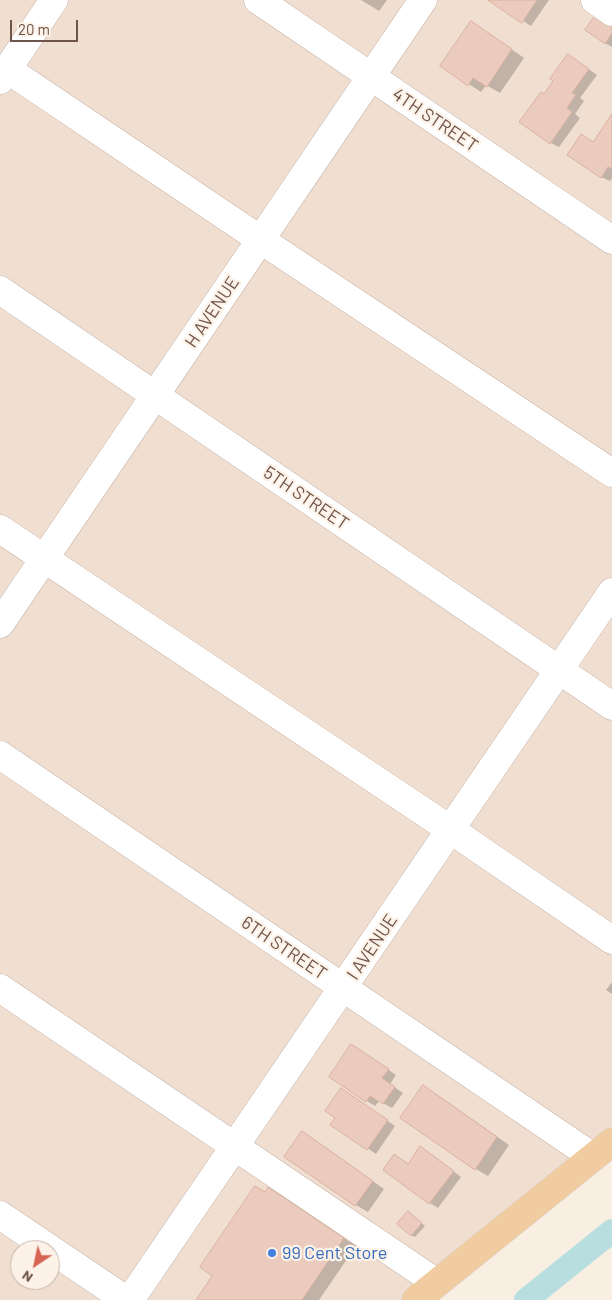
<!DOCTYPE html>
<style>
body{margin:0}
#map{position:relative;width:612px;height:1300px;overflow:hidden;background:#f9eee2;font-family:Barlow,sans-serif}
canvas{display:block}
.north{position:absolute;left:10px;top:1240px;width:50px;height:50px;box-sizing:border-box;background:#fdf2e7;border:1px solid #c4b3a9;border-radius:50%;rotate:214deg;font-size:14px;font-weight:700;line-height:20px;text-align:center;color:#6e544b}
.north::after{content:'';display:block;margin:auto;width:18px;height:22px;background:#d76553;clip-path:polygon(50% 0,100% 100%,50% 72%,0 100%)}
.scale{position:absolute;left:10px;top:20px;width:68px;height:22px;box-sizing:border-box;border:2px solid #6e544b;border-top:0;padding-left:6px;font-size:15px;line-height:18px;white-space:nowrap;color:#6e544b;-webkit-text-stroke:4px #fdf2e7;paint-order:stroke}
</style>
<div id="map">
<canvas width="612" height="1300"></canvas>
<div class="north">N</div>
<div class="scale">20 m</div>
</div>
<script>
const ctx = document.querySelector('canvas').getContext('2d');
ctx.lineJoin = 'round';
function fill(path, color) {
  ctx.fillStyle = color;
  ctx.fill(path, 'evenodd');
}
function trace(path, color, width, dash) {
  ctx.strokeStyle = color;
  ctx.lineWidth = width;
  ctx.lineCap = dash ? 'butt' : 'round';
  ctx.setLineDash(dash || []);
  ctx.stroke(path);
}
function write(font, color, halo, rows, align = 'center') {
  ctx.font = font + ' Barlow,sans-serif';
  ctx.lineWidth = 4.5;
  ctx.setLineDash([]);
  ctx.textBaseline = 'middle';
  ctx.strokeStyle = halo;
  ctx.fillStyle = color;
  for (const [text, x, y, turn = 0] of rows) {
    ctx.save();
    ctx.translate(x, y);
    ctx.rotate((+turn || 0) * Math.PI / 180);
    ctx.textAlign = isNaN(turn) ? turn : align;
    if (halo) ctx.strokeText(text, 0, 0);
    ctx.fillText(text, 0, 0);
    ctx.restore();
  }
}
const residential = new Path2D(`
 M0 0H612V1144L416 1300H0ZM20 1250H50V1280H20Z`);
const shadow = new Path2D(`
 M361 0H387L379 11Z
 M490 0H549L531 26Z
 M612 18V47L605 43Z
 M484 30 524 58 500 93 486 85 481 92 441 66Z
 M577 61 597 75 580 98 584 101 575 114 580 118 559 147 551 143 544 96Z
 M612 116V178L610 181 601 177 594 143Z
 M612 982V994L606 990Z
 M360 1050 396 1075 390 1084 403 1093 392 1108 379 1101 375 1106 330 1077Z
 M436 1094 509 1145 488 1176 476 1169Z
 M350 1095 395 1126 376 1154 332 1124Z
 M315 1140 384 1189 368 1212 356 1205Z
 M429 1153 461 1177 438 1208 430 1203 395 1155 409 1164Z
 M269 1188 356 1246 319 1300H198Z
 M412 1215 425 1226 415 1237 411 1235Z`);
const canal = new Path2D(`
 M526 1300 612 1231`);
const building = new Path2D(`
 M488 0H537L522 23Z
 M600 9 612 18V33L605 44 585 30Z
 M471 21 512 49 487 87 473 78 468 86 440 66Z
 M568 54 589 69 572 93 576 95 567 108 572 112 550 144 519 122 541 92 544 94 553 81 550 79Z
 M612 114V169L608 167 601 178 567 155 581 134 593 142Z
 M351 1044 389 1069 382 1078 395 1087 383 1104 370 1096 366 1102 329 1077Z
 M423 1085 497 1137 475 1170 400 1118Z
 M341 1088 388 1120 367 1150 330 1125 335 1118 325 1111Z
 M302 1131 373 1181 355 1206 284 1157Z
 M420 1146 454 1171 429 1204 383 1170 394 1154 408 1164Z
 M255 1186 265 1192 268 1187 344 1238 302 1300H196L212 1276 200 1267Z
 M408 1211 422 1223 411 1236 397 1224Z`);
const minor = new Path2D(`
 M258 0 612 240
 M595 0 612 12
 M7 69 261 240 612 473
 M0 80 54 0
 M0 290 612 706
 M0 529 451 830 612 940
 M0 624 423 0
 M0 755 593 1157
 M0 988 437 1283
 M0 1215 126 1300
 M130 1300 612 592`);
const major = new Path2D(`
 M416 1300 612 1142`);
const markers = [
 [272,1253,5,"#3f7fe0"]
];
const streetNames = [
 ["4TH STREET",435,120,34],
 ["H AVENUE",212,312,-56],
 ["5TH STREET",306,498,34],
 ["I AVENUE",372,947,-56],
 ["6TH STREET",284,948,34]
];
const shopNames = [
 ["99 Cent Store",282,1253]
];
fill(residential, '#f0dfd1');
fill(shadow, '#0003');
trace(canal, '#b9dee0', 24);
fill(building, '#ebcbbd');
trace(building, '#dcb19f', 1);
trace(minor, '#c8b5aa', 29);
trace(major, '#d6cfcd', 29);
trace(minor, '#fff', 28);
trace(major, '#f1cca1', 28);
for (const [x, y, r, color] of markers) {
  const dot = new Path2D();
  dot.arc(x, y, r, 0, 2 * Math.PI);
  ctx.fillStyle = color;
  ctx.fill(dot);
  trace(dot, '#fdf2e7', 2);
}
write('18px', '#6e544b', '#fdf2e7', streetNames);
write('18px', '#366cbe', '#fdf2e7', shopNames, 'left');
</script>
